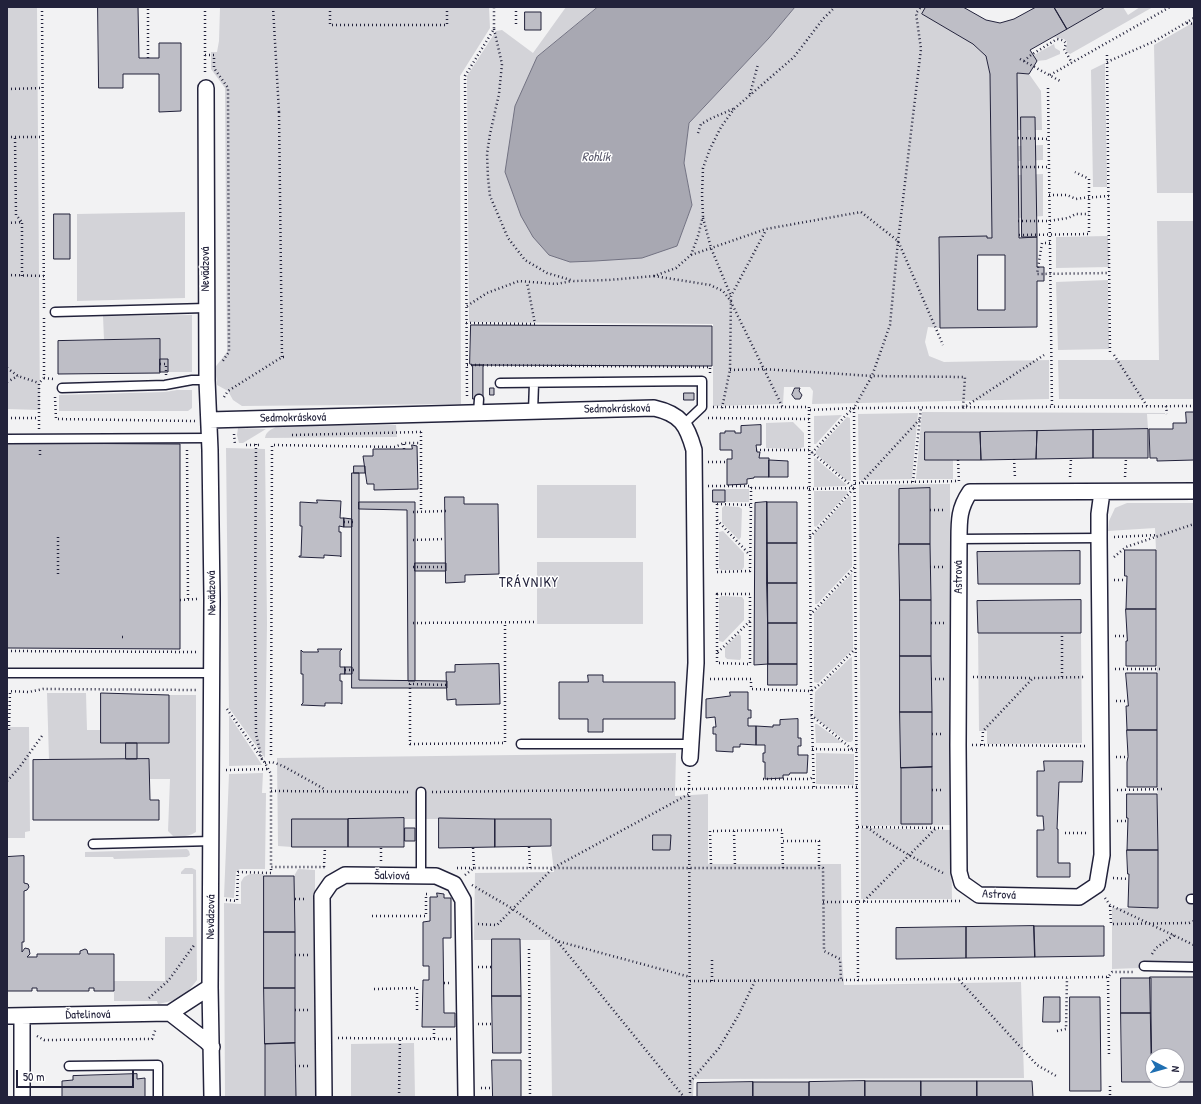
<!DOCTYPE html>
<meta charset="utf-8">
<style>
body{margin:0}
#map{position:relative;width:1201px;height:1104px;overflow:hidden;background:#f2f2f3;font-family:"Patrick Hand",sans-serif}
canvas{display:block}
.frame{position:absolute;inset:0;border:8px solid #22223b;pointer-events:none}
.north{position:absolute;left:1145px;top:1048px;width:40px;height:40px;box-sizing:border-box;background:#fff;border:1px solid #a7a7b1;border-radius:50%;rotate:96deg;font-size:11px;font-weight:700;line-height:16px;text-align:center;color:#22223b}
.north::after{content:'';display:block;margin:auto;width:14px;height:18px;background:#1f6fb2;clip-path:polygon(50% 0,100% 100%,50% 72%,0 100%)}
.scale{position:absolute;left:16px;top:1070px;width:118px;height:18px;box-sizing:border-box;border:2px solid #22223b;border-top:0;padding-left:5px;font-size:12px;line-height:14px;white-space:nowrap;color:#22223b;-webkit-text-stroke:3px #fff;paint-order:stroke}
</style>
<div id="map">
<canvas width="1201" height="1104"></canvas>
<div class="frame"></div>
<div class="north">N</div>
<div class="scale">50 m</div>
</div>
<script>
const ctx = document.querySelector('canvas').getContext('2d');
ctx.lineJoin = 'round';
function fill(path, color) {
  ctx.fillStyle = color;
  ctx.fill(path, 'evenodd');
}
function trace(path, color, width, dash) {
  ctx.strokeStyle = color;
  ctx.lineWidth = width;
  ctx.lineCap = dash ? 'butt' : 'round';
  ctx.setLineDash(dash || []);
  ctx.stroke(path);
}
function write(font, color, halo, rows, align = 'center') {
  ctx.font = font + ' "Patrick Hand",sans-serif';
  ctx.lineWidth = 3;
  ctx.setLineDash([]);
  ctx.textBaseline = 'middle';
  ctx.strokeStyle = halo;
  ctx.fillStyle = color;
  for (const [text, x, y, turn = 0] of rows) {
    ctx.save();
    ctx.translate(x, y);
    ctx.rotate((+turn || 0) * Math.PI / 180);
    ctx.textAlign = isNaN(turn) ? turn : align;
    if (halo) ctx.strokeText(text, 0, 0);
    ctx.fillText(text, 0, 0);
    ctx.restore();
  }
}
const green = new Path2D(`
 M7 7H37L40 410 7 409Z
 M277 7H489L490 28 460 76 461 404 242 406 233 400 228 391 217 385 216 376 213 370 227 352 225 88 211 69V52H217L219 41 220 8H277Z
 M566 7H598L537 58 677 246 692 205 684 163 689 123 769 38 795 7H926L922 14 973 44 986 56 990 74 992 238H987V236L939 237 940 328 928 327 925 342 929 356 944 362 1049 360V399L812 404 813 391 810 387H784L783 404 713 406V324L469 322 467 76 496 31 502 30 533 53Z
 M1105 7H1123L1128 15 1140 7H1153L1070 54 1066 51 1067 42 1064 39 1053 37Z
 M1194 22V193H1157L1154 45Z
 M1054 44 1055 48 1060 51V54L1046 60 1037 61 1034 55Z
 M1105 63 1107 187H1093L1091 70Z
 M1017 73 1029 74 1041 91 1042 130H1017Z
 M1043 145V160L1018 161V146Z
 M1043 174V216L1018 218V175Z
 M185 212V298L77 301V214Z
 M1157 221H1194V399H1059L1058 360H1159Z
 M1108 236 1109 267 1056 268V237Z
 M1108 280 1109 349 1058 350 1056 282Z
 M192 315V372H168V359H160V339L104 340 103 316Z
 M177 390H192V408L188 411H59V395L165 392Z
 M922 412 1165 413V414H1147L1148 429 925 432V460H953V479H916Z
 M918 413 912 479 859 480 858 414Z
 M842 415 816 444H814V416Z
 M847 417 850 418 851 481 846 480 816 454V451Z
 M793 422 804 433V447L797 449 766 448V423Z
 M396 425 397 437 265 438C266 431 272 429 278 426Z
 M238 428 266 429 243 443H239L237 435Z
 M226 448 265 449 267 624 265 758 229 708Z
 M815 458 847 485 845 486 814 487V459Z
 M950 484 951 825 861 826 859 485Z
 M537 485H636V538H537Z
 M725 489H749V502H725Z
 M814 491H847L848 493 816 527 814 526Z
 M849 496H851L852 567 817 604H815L814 534Z
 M1127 503H1194V966L1112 969V908H1158L1156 550 1155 528 1108 531 1109 521 1115 508Z
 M724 506 739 507 742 509 741 537 739 540 722 523V508Z
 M723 531 744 553V567L742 570H721L719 568V532Z
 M537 562H643V624H537Z
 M852 573 853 649 818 683 814 682V613Z
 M721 596 742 597 744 600V620L723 642 719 641V598Z
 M978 633H1081L1082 743 987 744V731H979Z
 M739 634 741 636V658L740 660 727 659 725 657V647Z
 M852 657 853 740 851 742H847L814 717 815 692 850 658Z
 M47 693H86L87 730H101V743H169V695H196V832C188 837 181 837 173 836L168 831 170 779H149V759L49 760Z
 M229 715 262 765 229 766Z
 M815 724H817L843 743H816Z
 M7 727H29L30 831 25 832V838H7Z
 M676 753 675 796 708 794V864H841L842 959 844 985 1021 982 1024 1078 694 1079 693 1097H552L550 940H474L475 873 554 872 551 846V819H292V847L278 846 277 758Z
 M816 753 854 754V785L816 784Z
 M263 773 262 793H266L265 869H240L236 871 234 898 224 897 229 774Z
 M861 828 951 830 952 899H861Z
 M187 849 189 851 190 855 187 857 114 859 113 857H85V852Z
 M185 868H192L196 870 197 980C183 998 181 999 159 1004H158L157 1001H114V981H165V937H193V874H181V872Z
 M298 869 315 870V1097H296L294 876Z
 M250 874H264L265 1097H225L224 903 241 904V882L244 877Z
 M414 1043 415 1097H351V1044Z`);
const water = new Path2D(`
 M598 7H795L769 38 689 123 684 163 692 205 677 246 642 258 595 261 570 262 549 255 533 237 521 216 505 172 515 106 537 57Z`);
const building = new Path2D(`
 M98 7H138L139 58H159V43H181V111L159 112V74H123V88H99Z
 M926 7H963L986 20 1000 23 1014 19 1036 7H1054L1067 29 1030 50 1037 61 1029 74 1017 73 1019 238 1037 237V267H1044V281H1037V327L940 328 939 237 987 236V238H992L990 74 986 56 973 44 922 14ZM978 255H1005V310H978Z
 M1054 7H1105L1067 29Z
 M525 12H541V30H525Z
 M1021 117H1035L1037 237H1022Z
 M54 214H70V259H54Z
 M471 325 712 326V366L473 365 470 364Z
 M160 339V373L58 374V341Z
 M160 359H168V372H160Z
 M473 365H483V399H473Z
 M490 388H494V395H490Z
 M795 388H800L799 391 802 395 800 399H795L792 395Z
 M684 393H694V400H684Z
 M1186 412H1194V460L1157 461V458H1150L1149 429H1173V423H1186Z
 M761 425V445H756L757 452H760L759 458H769V477H754V478L747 479V484L727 485V459H732V450H720V433H725V431H735V433H741V426Z
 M1148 429V458H1093V430Z
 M1093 430V458L1036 459 1037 431Z
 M1037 431 1036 459 981 460 980 432Z
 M925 432H980L981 460H925Z
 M7 443 180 444V649L7 648Z
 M412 445 417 446 418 489 374 490V484H367L363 456H373V449H412Z
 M769 460 788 461V477H769Z
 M354 466H365V473H354Z
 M352 473H359V680L447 681V688H352Z
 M930 488V544H899V489Z
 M713 490H725V502H713Z
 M445 497H464V504H498L499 574 465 575V582L446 583Z
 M317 500 341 501 340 518H344V527L339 526V532H341V557L340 556 324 555V558L299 557V556H301L302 526H300V502L317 503Z
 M359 502H415V681H408L407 510 359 509Z
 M767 502 768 664 754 665 755 503Z
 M767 502H797V543H767Z
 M344 518 352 519V527H344Z
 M767 543H797V583H767Z
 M899 544H930L931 600H900Z
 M1125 550H1156V609H1126L1127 576H1125Z
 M1080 551V584H978L977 552Z
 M415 563H446V571H415Z
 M767 583H797V623H768Z
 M900 600H931V656H900Z
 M1081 600V633H978L977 601Z
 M1126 609H1156V666H1126V641H1127Z
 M768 623H797V664H768Z
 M318 649H342L340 651V667H345V674H340V681H342V704L340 703H325V706L301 705 303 703V674H301V650L303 652H318Z
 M900 656H931L932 712H900Z
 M499 664 500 704 456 705V699L447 700 446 672H455V665Z
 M768 664H797V685H768Z
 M345 667H352V674H345Z
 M1126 673H1157V730H1127L1126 706H1128Z
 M588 675H603V682H675V719H603V732H588V719H559V682H588Z
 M730 692H748V710H751V718H748V726H756V745L740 744V747H733V752L716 751V734H713V727H716L715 717 706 718V699L730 696Z
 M101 693 169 695V743H101Z
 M900 712H932V767L901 768Z
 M798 719V738H801V746H798V755H808L807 773H790L789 775H783V778L765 779V762H763V753H765V745H756V726L773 727V725H780V720Z
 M1127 730H1157V787H1127V762L1128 757Z
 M126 743H137V759H126Z
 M149 759 150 800H159V820H33V760Z
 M1044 761H1083L1082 782H1059L1057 829H1058V863H1070V877H1037V830H1044L1043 816H1037V771H1044Z
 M932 767V824H901V768Z
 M1127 794H1157L1158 850H1127L1128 818H1127Z
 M404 818V847H348V819Z
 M439 818 495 819V847L439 848Z
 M292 819H348V847H292Z
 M495 819H551V846L495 847Z
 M405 828H415V841H405Z
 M653 835H671L670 850H653Z
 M1127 850H1158V908L1128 907 1129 874H1128Z
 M24 856V883L28 884 29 887 27 890 24 891V942H22V952L25 948 29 949 30 954 27 957H37V954H80V951L85 949 87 950 88 954H114V991H94V988H89V991H37V988H32V991H8L7 990V857Z
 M264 876H294L295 932H264Z
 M437 893 444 894V898H451V938H443L444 1013H455V1027H422L423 980H429V966H423V922L430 921V897H437Z
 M1034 926 1035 957 966 958V927Z
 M1034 926H1104V956L1035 957Z
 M966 927V958L896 959V928Z
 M264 932H295V988H264Z
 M492 939H520L521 996H492Z
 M1150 977H1194V1082H1152ZM1153 1056H1177V1080H1153Z
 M1121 978H1151V1013H1121Z
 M264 988H295V1043L265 1044Z
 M492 996H521V1053H493Z
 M1044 997H1060V1022H1043Z
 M1070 997H1100L1101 1091H1070Z
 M1121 1013H1151L1152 1082H1122Z
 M295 1043 296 1097H265V1044Z
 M492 1060H521V1097H493Z
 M137 1074V1079L145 1078V1097H62V1081L73 1080V1076Z
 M865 1081H921V1097H865Z
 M865 1081V1097H809V1082Z
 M921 1081H977V1097H921Z
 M977 1081H1032L1033 1097H977Z
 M753 1082V1097H697V1083Z
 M753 1082H809V1097H753Z`);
const path = new Path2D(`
 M42 7 44 308
 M205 7V74
 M273 7 279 112H281
 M330 7V25H447V7
 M516 7V24
 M1187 23 1194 24
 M494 29 502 64 499 94 490 134 487 154 488 178 490 196 508 238 525 260 547 273 574 281 609 280 654 276 676 268 691 255 698 236 703 216 702 195 703 168 710 149 721 127 734 109 794 57 823 19 835 7
 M205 55H214V68L228 88 229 352 222 362
 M1107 55 1110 355
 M148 58V7
 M1020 59 1060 81
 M1024 61 1031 55 1057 39C1062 40 1064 40 1066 44L1064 49 1072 63
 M1107 62 1155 41 1194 18
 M1050 75 1170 7
 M1048 88 1052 407
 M7 89 42 88
 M750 94 758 64
 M279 112 282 357
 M698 133 701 124 712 118 733 109
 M7 137H43
 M15 138 16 215 22 222
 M1018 138 1048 139
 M1018 167H1049
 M1049 195H1067L1076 199 1082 198 1109 196
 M703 218 711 248 731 296
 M1018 221H1049L1068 218 1076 214H1089
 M7 223 22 222V276
 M1019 235 1089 234V179L1075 172
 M1050 243H1042L1037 274 1109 273
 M691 255 766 229 861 212 898 241 943 345
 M7 275 44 276
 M654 276 710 285 723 291 730 300 783 408
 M467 306 487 293 519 281 556 284 572 281
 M466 323 535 324 527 282
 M1114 355 1147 406
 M160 364H166V375
 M467 365 710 367V373
 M7 368 18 376 39 383
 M730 370 764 369 872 376 965 377 963 408
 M44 378 54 379
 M7 382 18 376
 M467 396 465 76 494 29V7
 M55 397 56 419 195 421
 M224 397 228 391 282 357H285
 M1166 406 1167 414
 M713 407H809V410L854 408 1194 406
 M722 408 730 370 731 296 766 230
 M854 408 858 980 1108 977 1112 972H1135
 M963 408 1044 355
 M809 410 811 691 814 788
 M7 418H39
 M708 418 809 419
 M39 429V383L44 378V315
 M421 432V512
 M234 434 235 445
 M292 435 421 432
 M256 444 255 624 256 734 262 760
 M246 445H262
 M404 449V443
 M40 450V458
 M187 450 188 599
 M756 450H809L854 488
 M812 453 846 415 854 408 872 376 890 325 898 241 921 49 916 13 921 7
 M1014 459 1015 478
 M958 460 959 482
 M708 462H727
 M1070 477 1071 459
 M1125 477 1126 458
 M862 482 920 419
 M913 482 921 408
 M855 483 959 481
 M708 486H751V505
 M751 488H809
 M809 489 855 488
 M717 504 751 505 750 571 717 572Z
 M930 510H946
 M413 512 446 511
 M717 520 749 554
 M344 522H356
 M810 537 854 488
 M1114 537 1158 535
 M413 540 445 539
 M1114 557 1126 547 1194 524
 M413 567H446
 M930 567H944
 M58 574V536
 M1114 580H1126
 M717 594H750V621L717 653Z
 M180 600 198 599
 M810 615 856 566
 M413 623 537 622
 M931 623H944
 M1115 636H1127
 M122 637H125
 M7 651 198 652
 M717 653V663L750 664V622
 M1115 669H1161
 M345 670H357
 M973 677 1032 678
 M1062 677V634
 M710 679H751V689L811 691 824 681 856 648
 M931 679H945
 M446 685 410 684V744L505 743V623
 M7 691 29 692 43 689 196 690
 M1116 701H1127
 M227 709 265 763 271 774V867H326
 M811 715 853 750
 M9 730 10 691
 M932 734H943
 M972 745 1087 746
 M982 745 983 731 1033 678 1086 677
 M812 749 857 750
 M271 755 272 445 395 447 404 443H421
 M1116 757H1128
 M265 763 272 762 283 766 326 790
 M226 770 269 769
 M689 772 690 1097
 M763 779H810L813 777
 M7 781 19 768 42 736
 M932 790H943
 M1117 790 1163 789
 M271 791 411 792
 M432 792 857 787
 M1117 821H1128
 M858 827 945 828
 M867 827C891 846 917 860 945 874
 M734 831 735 867
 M1065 833H1088
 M529 847 530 868
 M381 861V847
 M711 864 710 831 782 830V841
 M324 867 325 847
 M457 868H474L473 847
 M783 868 782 841H819V868
 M465 875 474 868H823L824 951 840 959 841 980
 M1113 878 1129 879
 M472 885 513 909 557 941 690 977
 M1105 898 1110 905 1194 945
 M295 899H307
 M226 900 237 901 238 872 271 873V867
 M864 901 937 827
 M823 902 961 901
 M1110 906 1111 924 1189 923 1194 921
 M372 916H426V894H430
 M478 924 497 925 553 868 689 794
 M558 942 684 1097
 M529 949 530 1097
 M1152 954 1156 948 1174 935
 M295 955H309
 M478 967H492
 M1108 977 1109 1057
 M959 980 1037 1065 1058 1077
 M690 981 858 980
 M712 981V960
 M444 983H450
 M374 989 417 988V1012
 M149 998 168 981 195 944
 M295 1010H309
 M478 1024H492
 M1057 1031 1066 1029 1067 978
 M37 1036 44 1040 152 1039 156 1028
 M338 1038 451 1039
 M434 1038V1026
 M295 1066H309
 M690 1082 719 1048 738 1016 755 981
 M1110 1086V1097
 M481 1088H493
 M399 1097 400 1038`);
const service = new Path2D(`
 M55 312 206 308
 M500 383 702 381V407L684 424
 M62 388 165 385 192 380H207
 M533 412 534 383
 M478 413 479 399
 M7 439 209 438
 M959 539 1099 538
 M7 673H212
 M521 744H691
 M93 844 212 841
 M421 876V792
 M1191 899H1194
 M1144 966 1194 967
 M69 1066 158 1065V1097`);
const minor = new Path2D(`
 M206 88 207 380 210 450 212 599 210 987 212 1097
 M209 420 654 408C681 414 687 425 694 450L696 663 690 758
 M1102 492 1099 514V538L1102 855 1097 885 1079 897 979 895 962 883 959 872 958 745 959 539C959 520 959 508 970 492L1194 491
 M170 1013 206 1041 212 1047
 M7 1016 170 1013 210 987
 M22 1016V1097
 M324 1097 322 896 331 883 345 875 436 876 454 884 463 900 466 1097`);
const streetNames = [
 ["Nevädzová",206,269,-90],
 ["Sedmokrásková",617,409,-1],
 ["Sedmokrásková",293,418,-1],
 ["Astrová",959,577,-90],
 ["Nevädzová",212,593,-91],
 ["Šalviová",392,876,1],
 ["Astrová",999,895,3],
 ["Nevädzová",211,917,-89],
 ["Ďatelinová",88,1015,-1]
];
const waterNames = [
 ["Rohlík",596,158]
];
const quarterNames = [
 ["TRÁVNIKY",529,583]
];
fill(green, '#d3d3d8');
fill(water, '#a8a8b2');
trace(water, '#727282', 1);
fill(building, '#bebec6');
trace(building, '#22223b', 1);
trace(service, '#22223b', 11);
trace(minor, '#22223b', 18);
trace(path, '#22223b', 2.5, [1, 3]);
trace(service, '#fff', 8);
trace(minor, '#fff', 15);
write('12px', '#22223b', '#fff', streetNames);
write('italic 13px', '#58586b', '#fff', waterNames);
ctx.letterSpacing = '1px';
write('14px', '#22223b', '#fff', quarterNames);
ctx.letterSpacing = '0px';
</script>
